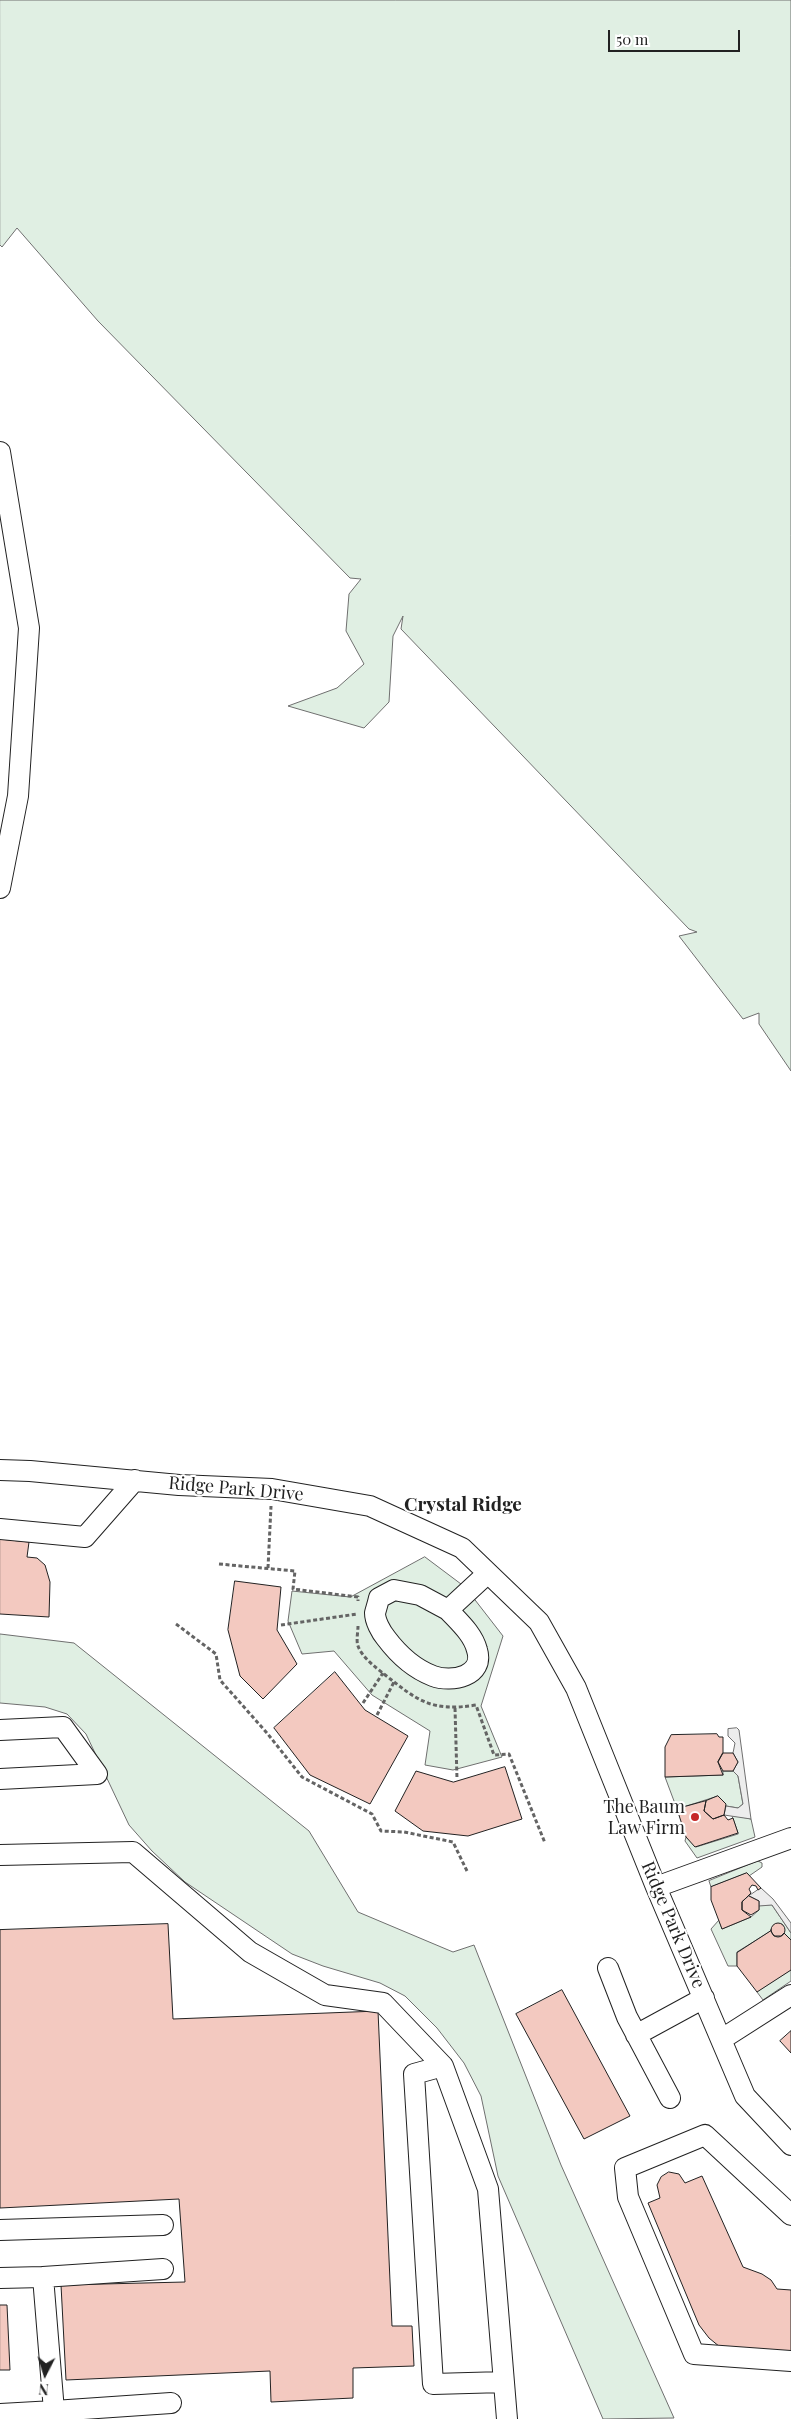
<!DOCTYPE html>
<style>
body{margin:0}
#map{position:relative;width:791px;height:2419px;overflow:hidden;background:#fff;font-family:"Playfair Display",serif}
canvas{display:block}
.north{position:absolute;left:20px;top:2349px;width:50px;height:50px;-webkit-text-stroke:4px #fff;paint-order:stroke;rotate:185deg;font-size:14px;font-weight:700;line-height:20px;text-align:center;color:#222}
.north::after{content:'';display:block;margin:auto;width:18px;height:22px;background:#222;clip-path:polygon(50% 0,100% 100%,50% 72%,0 100%)}
.scale{position:absolute;left:608px;top:30px;width:132px;height:22px;box-sizing:border-box;border:2px solid #222;border-top:0;padding-left:6px;font-size:15px;line-height:18px;white-space:nowrap;color:#222;-webkit-text-stroke:4px #fff;paint-order:stroke}
</style>
<div id="map">
<canvas width="791" height="2419"></canvas>
<div class="north">N</div>
<div class="scale">50 m</div>
</div>
<script>
const ctx = document.querySelector('canvas').getContext('2d');
ctx.lineJoin = 'round';
function fill(path, color) {
  ctx.fillStyle = color;
  ctx.fill(path, 'evenodd');
}
function trace(path, color, width, dash) {
  ctx.strokeStyle = color;
  ctx.lineWidth = width;
  ctx.lineCap = dash ? 'butt' : 'round';
  ctx.setLineDash(dash || []);
  ctx.stroke(path);
}
function write(font, color, halo, rows, align = 'center') {
  ctx.font = font + ' "Playfair Display",serif';
  ctx.lineWidth = 4;
  ctx.setLineDash([]);
  ctx.textBaseline = 'middle';
  ctx.strokeStyle = halo;
  ctx.fillStyle = color;
  for (const [text, x, y, turn = 0] of rows) {
    ctx.save();
    ctx.translate(x, y);
    ctx.rotate((+turn || 0) * Math.PI / 180);
    ctx.textAlign = isNaN(turn) ? turn : align;
    if (halo) ctx.strokeText(text, 0, 0);
    ctx.fillText(text, 0, 0);
    ctx.restore();
  }
}
const green = new Path2D(`
 M0 0H791V1071L759 1024V1013L743 1019 679 936 697 932 689 929 401 629 403 616 393 636 389 702 364 728 288 706 337 688 364 664 346 631 349 594 361 579 350 578 98 321 17 228 2 247 0 245Z
 M425 1557 465 1587 503 1636 481 1706 502 1757 453 1770 425 1765 430 1731 372 1695 334 1651 302 1654 288 1621 292 1591 350 1597Z
 M0 1634 74 1643 309 1831 358 1912 453 1952 474 1945 561 2165 674 2418 603 2419 498 2176 481 2096 464 2063 437 2028 405 1996 380 1983 323 1966 292 1954 185 1882 152 1851 129 1825 86 1734 67 1714 45 1707 0 1703Z
 M723 1771H733L738 1776 743 1804 738 1808 726 1806 718 1796 677 1809 665 1777 723 1775Z
 M732 1815 751 1819 755 1837 697 1858 685 1841 686 1837 696 1847 738 1834Z
 M758 1861 762 1863V1867L749 1876 747 1873 711 1887 709 1881Z
 M772 1905 791 1933V1940L784 1933 782 1924H775L771 1931 737 1952V1966H728L711 1929 719 1920 722 1929 751 1917 759 1910V1906Z
 M791 1970V1981L763 2000 757 1992Z`);
const parking = new Path2D(`
 M737 1728 739 1730 751 1819 724 1815 726 1806 738 1808 743 1804 738 1776 733 1771 738 1762 733 1753 735 1743 728 1736V1729Z
 M761 1888 773 1899 791 1923V1933L772 1905 759 1906V1901L749 1896Z`);
const building = new Path2D(`
 M0 1539 29 1542 27 1557 37 1558 45 1565 50 1582 49 1617 0 1614Z
 M235 1581 281 1587 277 1630 297 1664 263 1699 240 1676 228 1630Z
 M335 1672 365 1710 408 1736 370 1804 310 1775 274 1728Z
 M717 1734 719 1737H723V1753L718 1762 723 1775 665 1777V1747L671 1735Z
 M723 1753H733L738 1762 733 1771H723L718 1762Z
 M505 1767 522 1819 468 1836 423 1831 395 1811 416 1771 453 1782Z
 M718 1796 726 1804 724 1815 713 1819 704 1811 706 1801Z
 M706 1801 704 1811 713 1819 724 1815 728 1820 733 1818 738 1833 695 1847 686 1837 677 1809Z
 M747 1873 761 1888 758 1890 756 1886 752 1885 749 1889 751 1893 742 1902V1910L751 1917 722 1929 711 1900V1887Z
 M749 1896 759 1901V1910L751 1915 742 1910V1902Z
 M771 1930a7 7 0 1 1 14 0a7 7 0 1 1-14 0Z
 M168 1924 173 2019 378 2011 392 2326H412L414 2366 353 2368V2398L271 2402 270 2371 66 2380 61 2285 185 2282 179 2199 0 2208V1930Z
 M771 1931 774 1936H781L784 1933 791 1940V1970L757 1992 737 1966V1953Z
 M562 1990 630 2116 584 2139 516 2014Z
 M791 2031V2053L780 2041Z
 M669 2172 679 2174 685 2183 702 2176 743 2267 762 2274 771 2280 777 2289 791 2290V2356L720 2347 709 2338 699 2325 648 2203 660 2198 657 2185 661 2177Z
 M0 2305H7L10 2370H0Z`);
const path = new Path2D(`
 M219 1564 295 1571 293 1589 358 1597V1601
 M268 1568 271 1506
 M176 1624 216 1654 220 1680 267 1733 302 1777 372 1814 381 1831 404 1832 453 1842 467 1871
 M281 1625 357 1614
 M358 1626C358 1632 356 1641 358 1646 362 1657 375 1667 384 1674 418 1701 431 1712 476 1705L494 1755 509 1754 545 1843
 M363 1703 383 1673
 M455 1708 457 1779
 M377 1715 394 1682`);
const minor = new Path2D(`
 M0 452 29 628 18 796 0 888
 M0 1470 30 1471 179 1485 272 1489 370 1506 462 1548 539 1622 576 1688 656 1887 745 2096 791 2145
 M0 1529 85 1537 135 1480
 M448 1610C459 1622 473 1634 477 1650 485 1676 452 1683 433 1676 412 1668 398 1654 386 1638 381 1632 375 1621 375 1613 376 1609 378 1603 379 1598L394 1590 420 1595 448 1610 488 1573
 M0 1730 63 1727 97 1774 0 1779
 M0 1855 133 1852 250 1952 325 1995 383 2003 443 2066
 M656 1887 791 1838
 M608 1968 627 2017 670 2098
 M636 2035 704 1998
 M722 2039 791 1995
 M791 2215 705 2135 625 2168 628 2197 694 2354 791 2361
 M0 2230 163 2225
 M43 2277 163 2269
 M0 2278 43 2277 54 2411 171 2403
 M504 2382 433 2384 414 2074 443 2066 488 2189 507 2419
 M0 2414 54 2411 56 2419`);
const markers = [
 [695,1817,5,"#c62828"]
];
const streetNames = [
 ["Ridge Park Drive",236,1489,5],
 ["Ridge Park Drive",673,1925,67]
];
const poiNames = [
 ["The Baum",685,1807],
 ["Law Firm",685,1828]
];
const neighbourhoodNames = [
 ["Crystal Ridge",463,1505]
];
fill(green, '#e0efe3');
trace(green, '#6f6f6f', 1);
fill(parking, '#ededed');
trace(parking, '#6f6f6f', 1);
fill(building, '#f3c9c0');
trace(building, '#222', 1);
trace(minor, '#222', 22);
trace(path, '#646464', 3, [4, 2.5]);
trace(minor, '#fff', 20);
for (const [x, y, r, color] of markers) {
  const dot = new Path2D();
  dot.arc(x, y, r, 0, 2 * Math.PI);
  ctx.fillStyle = color;
  ctx.fill(dot);
  trace(dot, '#fff', 2);
}
write('18px', '#222', '#fff', streetNames);
write('18px', '#222', '#fff', poiNames, 'right');
write('bold 19px', '#222', '#fff', neighbourhoodNames);
</script>
